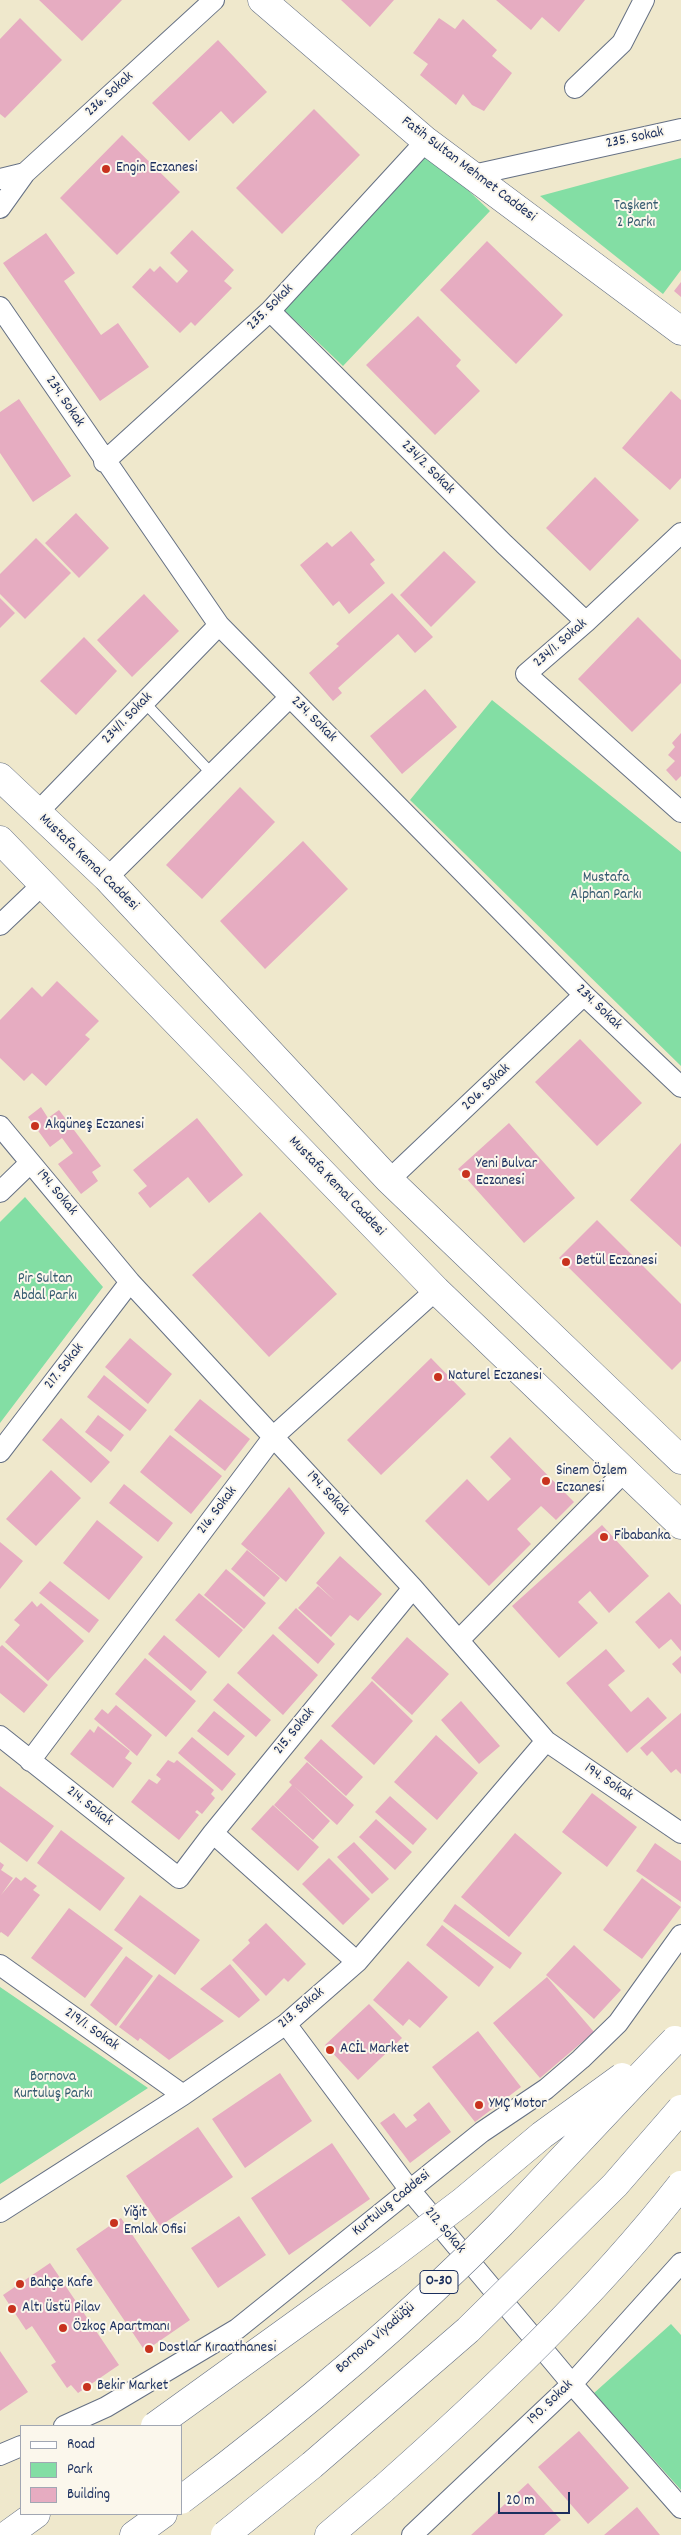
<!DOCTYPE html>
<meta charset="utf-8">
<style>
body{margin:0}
#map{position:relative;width:681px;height:2535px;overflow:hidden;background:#efe8cc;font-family:Dekko,sans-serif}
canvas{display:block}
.legend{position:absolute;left:20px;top:2425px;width:162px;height:90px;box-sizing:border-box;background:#fbf7ec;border:1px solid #a1a7b3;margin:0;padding:6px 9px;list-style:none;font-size:15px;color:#1b2f5e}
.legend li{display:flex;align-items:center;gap:10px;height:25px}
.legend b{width:25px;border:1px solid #a1a7b3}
.scale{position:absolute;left:498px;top:2492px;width:72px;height:22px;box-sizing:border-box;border:2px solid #1b2f5e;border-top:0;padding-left:6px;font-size:15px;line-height:18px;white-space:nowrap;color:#1b2f5e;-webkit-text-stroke:4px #fbf7ec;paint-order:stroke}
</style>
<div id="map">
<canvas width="681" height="2535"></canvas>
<ul class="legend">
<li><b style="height:6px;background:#fff"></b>Road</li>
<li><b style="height:14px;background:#83dea4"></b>Park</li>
<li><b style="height:14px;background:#e6acc1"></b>Building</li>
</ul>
<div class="scale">20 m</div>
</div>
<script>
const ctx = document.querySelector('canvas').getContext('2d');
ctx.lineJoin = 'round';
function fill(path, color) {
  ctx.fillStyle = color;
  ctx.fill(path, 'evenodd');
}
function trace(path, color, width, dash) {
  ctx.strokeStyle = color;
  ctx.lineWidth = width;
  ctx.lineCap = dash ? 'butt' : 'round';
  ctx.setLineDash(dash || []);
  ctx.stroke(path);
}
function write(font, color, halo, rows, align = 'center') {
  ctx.font = font + ' Dekko,sans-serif';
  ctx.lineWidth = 4;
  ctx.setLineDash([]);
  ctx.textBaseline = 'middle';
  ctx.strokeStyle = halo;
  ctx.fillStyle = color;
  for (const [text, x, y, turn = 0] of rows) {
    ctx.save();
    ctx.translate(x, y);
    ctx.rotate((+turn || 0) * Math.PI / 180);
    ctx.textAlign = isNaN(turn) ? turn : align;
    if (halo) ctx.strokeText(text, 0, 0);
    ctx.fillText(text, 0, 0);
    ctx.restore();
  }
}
const green = new Path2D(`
 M429 153 490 211 343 366 282 308Z
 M681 158V270L663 294 540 196Z
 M492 700 681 852V1066L410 800Z
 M25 1197 103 1287 0 1423V1222Z
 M0 1987 148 2088 0 2184Z
 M671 2324 681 2335V2490L594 2393Z`);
const building = new Path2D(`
 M39 0H122L82 41Z
 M341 0H394L370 27Z
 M496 0H585L559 32 542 17 531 30Z
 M20 18 62 60 5 118 0 114V39Z
 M439 18 455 29 463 19 497 50 492 56 512 73 484 111 472 105 463 94 456 105 420 75 428 64 413 53Z
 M218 40 267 92 233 124 221 111 189 141 152 103Z
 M314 109 360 155 282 234 236 188Z
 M122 135 180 192 117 255 60 198Z
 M192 230 234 270 224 281 232 288 195 326 191 322 180 333 132 287 150 268 154 272 160 266 177 283 188 271 170 253Z
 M46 233 75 273 64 281 101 335 118 323 149 367 100 401 3 263Z
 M487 241 563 315 516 364 440 290Z
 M681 282V297L674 291Z
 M418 316 461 360 456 366 480 391 435 435 366 365Z
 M671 391 681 400V478L670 490 622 448Z
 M19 399 71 476 33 502 0 453V412Z
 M595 477 639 520 590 571 546 528Z
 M76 513 109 548 79 578 45 543Z
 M351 531 375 560 370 564 385 583 349 614 339 601 333 606 300 565 327 542 332 547Z
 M36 538 71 573 25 619 0 594V574Z
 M444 551 476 582 431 627 400 595Z
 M392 593 433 637 415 653 398 634 338 688 342 693 333 701 309 673 339 646 336 644Z
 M144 594 179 631 132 677 97 640Z
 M0 598 15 613 0 628Z
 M638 617 681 660V683L632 732 578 679Z
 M84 637 117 671 76 715 40 681Z
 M425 689 457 727 402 774 370 736Z
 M681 733V776L676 781 666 770 675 761 668 755 675 747 672 743Z
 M240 787 275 822 202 899 166 865Z
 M303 841 348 889 265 969 220 921Z
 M57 981 99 1021 85 1035 90 1039 46 1086 32 1073 24 1081 0 1058V1020L32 987 42 997Z
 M580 1039 642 1103 597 1146 535 1082Z
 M41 1107 48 1118 59 1110 101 1166 92 1172 98 1181 81 1194 58 1164 73 1153 62 1138 50 1147 28 1117Z
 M197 1118 243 1175 209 1203 188 1177 150 1208 138 1193 147 1186 133 1170Z
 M509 1123 575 1198 524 1243 458 1169Z
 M681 1143V1247L630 1200Z
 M260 1212 337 1294 269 1357 192 1275Z
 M597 1220 681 1304V1361L672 1370 559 1258Z
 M130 1338 172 1374 148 1404 105 1367Z
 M431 1358 466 1394 381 1475 347 1440Z
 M104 1375 147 1410 130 1431 87 1397Z
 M200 1399 250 1439 225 1471 174 1430Z
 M98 1415 124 1435 111 1452 85 1432Z
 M61 1418 110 1462 91 1483 42 1440Z
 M170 1435 222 1476 191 1514 140 1472Z
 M510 1437 574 1502 556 1520 541 1506 517 1529 531 1544 489 1586 425 1521 467 1479 488 1501 511 1479 490 1457Z
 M51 1470 81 1498 36 1546 6 1519Z
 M124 1484 173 1523 158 1542 109 1503Z
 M289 1487 325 1533 286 1582 241 1544Z
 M97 1520 143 1557 109 1600 63 1563Z
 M602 1525 649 1576 609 1613 590 1591 578 1602 598 1623 559 1658 512 1606Z
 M0 1542 23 1561 0 1589Z
 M247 1550 280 1578 264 1597 231 1569Z
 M340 1556 382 1594 358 1621 350 1615 331 1637 298 1608 318 1586 335 1601 316 1583Z
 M226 1569 266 1603 244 1629 204 1595Z
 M50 1581 99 1620 89 1633 39 1593Z
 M669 1592 681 1605V1651L671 1639 659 1649 635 1622Z
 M199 1593 243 1630 219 1658 175 1620Z
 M32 1601 37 1607 41 1603 84 1641 48 1681 5 1642 20 1625 14 1620Z
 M296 1608 335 1644 318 1664 278 1628Z
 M273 1634 318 1675 283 1715 237 1673Z
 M164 1635 207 1672 191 1691 148 1654Z
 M407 1637 449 1674 412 1715 371 1678Z
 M2 1645 48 1685 24 1713 0 1693V1647Z
 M606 1649 625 1671 608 1685 631 1712 648 1697 667 1718 627 1753 566 1683Z
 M681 1656V1674L672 1664Z
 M145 1658 196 1701 166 1737 115 1694Z
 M372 1681 413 1721 374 1765 331 1726Z
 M228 1683 271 1720 256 1737 213 1700Z
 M461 1701 500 1746 479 1764 441 1720Z
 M116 1705 152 1735 137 1756 94 1719 102 1709 108 1714Z
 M214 1711 245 1736 228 1756 197 1731Z
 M681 1713V1774L676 1769 671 1773 652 1751 647 1756 640 1748Z
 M98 1726 130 1751 125 1758 132 1763 113 1788 70 1754 90 1729 94 1733Z
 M436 1735 478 1773 437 1820 394 1782Z
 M192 1737 236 1774 222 1791 178 1753Z
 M321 1739 363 1777 346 1796 304 1758Z
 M168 1760 174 1763 177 1760 214 1790 211 1794 215 1798 202 1814 197 1810 195 1812 199 1815 179 1840 131 1802 149 1779 157 1784 161 1779 156 1775Z
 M307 1762 354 1805 337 1825 294 1786 330 1821 313 1840 274 1805 292 1785 289 1782Z
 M0 1786 54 1826 27 1862 0 1842Z
 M592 1793 637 1827 607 1867 562 1832Z
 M390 1796 427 1829 413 1845 375 1812Z
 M273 1805 319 1847 298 1871 251 1829Z
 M376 1819 412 1852 395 1870 359 1837Z
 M61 1830 125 1878 100 1911 37 1863Z
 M515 1833 562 1873 509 1937 461 1897Z
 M354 1842 389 1879 372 1894 337 1857Z
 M655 1843 681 1861V1902L636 1871Z
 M329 1858 370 1899 343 1925 302 1884Z
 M0 1862 4 1865 1 1870 13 1878 1 1895 16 1877 21 1881 25 1877 37 1886 33 1890 40 1895 8 1937 1 1932 0 1933Z
 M642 1878 681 1907 642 1959 603 1930Z
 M140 1895 200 1940 175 1975 114 1930Z
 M455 1904 522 1953 510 1969 443 1921Z
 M69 1908 123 1948 85 1998 31 1958Z
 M266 1923 306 1964 288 1982 284 1978 266 1996 232 1960 250 1943 248 1940Z
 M442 1925 494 1967 479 1987 426 1945Z
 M574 1945 621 1990 594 2019 546 1975Z
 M126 1956 153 1976 116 2026 90 2005Z
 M408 1961 448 1997 420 2028 409 2019 403 2026 373 2000Z
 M230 1964 260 2000 239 2018 200 1989Z
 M159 1974 224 2021 169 2060 140 2038 138 2041 119 2027Z
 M547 1977 594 2032 540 2078 493 2023Z
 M369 2004 402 2038 358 2080 325 2045Z
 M478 2031 521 2087 475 2122 432 2067Z
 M280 2073 312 2121 245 2168 212 2119Z
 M429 2102 451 2132 410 2163 380 2123 394 2113 406 2128 417 2120 413 2115Z
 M198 2127 233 2177 160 2226 126 2176Z
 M332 2143 370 2199 289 2255 251 2198Z
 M239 2216 266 2255 218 2288 191 2248Z
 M121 2218 190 2320 145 2351 76 2249Z
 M50 2263 119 2365 78 2393 71 2385 67 2388 51 2365 56 2362 32 2326 26 2330 3 2295Z
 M0 2351 28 2392 0 2411Z
 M579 2431 629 2488 588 2524 538 2467Z
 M528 2483 561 2520 544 2535H471Z
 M637 2507 660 2535H604Z`);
const service = new Path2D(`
 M144 702 212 774`);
const minor = new Path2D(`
 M575 88 622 43 644 0
 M473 175 681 129
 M0 179 25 173 214 0
 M0 208 25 173
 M0 307 219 625 584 995 681 1087
 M270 311 504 544 586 622
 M104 462 270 311 426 141
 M681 533 586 622 526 674 681 812
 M36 814 219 625
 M107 878 290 697
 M0 925 43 884
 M0 1126 130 1282 413 1588 546 1741 681 1833
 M389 1180 584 995
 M0 1192 30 1163
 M0 1452 130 1282
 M459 1640 625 1471
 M0 1736 179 1878 213 1833 413 1588
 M30 1761 274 1436 436 1290
 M213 1833 357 1962
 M0 1965 183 2095
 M286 2024 409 2189 572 2384 681 2508
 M0 2212 183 2095 286 2024 357 1962 546 1741
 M64 2426 106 2407 237 2329 482 2132 546 2089 581 2059 618 2023 681 1935
 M0 2455 21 2446
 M412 2535 572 2384 681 2263`);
const secondary = new Path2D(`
 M262 0 426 141 681 331`);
const primary = new Path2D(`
 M0 777 107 878 389 1180 681 1460
 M0 840 436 1290 681 1525`);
const motorway = new Path2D(`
 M7 2535 36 2514
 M134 2535 163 2514
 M329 2535 383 2489`);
const motorwayBridge = new Path2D(`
 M155 2426 388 2258 462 2202 542 2135 622 2077
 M383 2489C489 2395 593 2297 681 2185
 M181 2500C293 2416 403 2324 501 2224 559 2163 616 2101 675 2040
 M225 2535 312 2465 468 2330 615 2185 681 2109`);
const markers = [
 [106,169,5,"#c8321e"],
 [35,1126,5,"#c8321e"],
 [466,1174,5,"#c8321e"],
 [566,1262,5,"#c8321e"],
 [438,1377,5,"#c8321e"],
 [546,1481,5,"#c8321e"],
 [604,1537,5,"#c8321e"],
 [330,2050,5,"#c8321e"],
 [479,2105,5,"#c8321e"],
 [114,2223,5,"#c8321e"],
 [20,2284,5,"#c8321e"],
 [12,2309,5,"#c8321e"],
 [63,2328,5,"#c8321e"],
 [149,2349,5,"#c8321e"],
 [87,2387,5,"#c8321e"]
];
const shields = [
 [439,2282,38]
];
const shieldNames = [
 ["O-30",439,2282]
];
const streetNames = [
 ["236. Sokak",110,95,-42],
 ["235. Sokak",635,139,-12],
 ["Fatih Sultan Mehmet Caddesi",468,170,37],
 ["235. Sokak",271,308,-45],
 ["234. Sokak",64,402,56],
 ["234/2. Sokak",427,468,45],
 ["234/1. Sokak",561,644,-41],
 ["234/1. Sokak",128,719,-46],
 ["234. Sokak",313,720,45],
 ["Mustafa Kemal Caddesi",88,863,44],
 ["234. Sokak",598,1008,44],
 ["206. Sokak",487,1088,-44],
 ["Mustafa Kemal Caddesi",336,1187,46],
 ["194. Sokak",56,1193,50],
 ["217. Sokak",65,1367,-52],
 ["194. Sokak",327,1494,47],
 ["216. Sokak",218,1511,-53],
 ["215. Sokak",295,1732,-51],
 ["194. Sokak",608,1783,34],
 ["214. Sokak",89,1807,38],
 ["213. Sokak",302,2009,-40],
 ["219/1. Sokak",91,2030,35],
 ["Kurtuluş Caddesi",392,2204,-39],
 ["212. Sokak",444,2231,50],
 ["Bornova Viyadüğü",376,2339,-41],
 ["190. Sokak",551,2403,-44]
];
const poiNames = [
 ["Engin Eczanesi",116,169],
 ["Akgüneş Eczanesi",45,1126],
 ["Yeni Bulvar",476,1165],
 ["Eczanesi",476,1182],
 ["Betül Eczanesi",576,1262],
 ["Naturel Eczanesi",448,1377],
 ["Sinem Özlem",556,1472],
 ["Eczanesi",556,1489],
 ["Fibabanka",614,1537],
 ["ACİL Market",340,2050],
 ["YMÇ Motor",489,2105],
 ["Yiğit",124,2214],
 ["Emlak Ofisi",124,2231],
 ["Bahçe Kafe",30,2284],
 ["Altı Üstü Pilav",22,2309],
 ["Özkoç Apartmanı",73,2328],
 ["Dostlar Kıraathanesi",159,2349],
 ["Bekir Market",97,2387]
];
const parkNames = [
 ["Taşkent",636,207],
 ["2 Parkı",636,224],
 ["Mustafa",606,879],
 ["Alphan Parkı",606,896],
 ["Pir Sultan",45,1280],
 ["Abdal Parkı",45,1297],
 ["Bornova",53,2078],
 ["Kurtuluş Parkı",53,2095]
];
fill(green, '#83dea4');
fill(building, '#e6acc1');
trace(service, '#657084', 12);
trace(minor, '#657084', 22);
trace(secondary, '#657084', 29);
trace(primary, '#657084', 29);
trace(motorway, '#657084', 29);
trace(service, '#fff', 10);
trace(minor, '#fff', 20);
trace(secondary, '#fff', 28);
trace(primary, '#fff', 28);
trace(motorway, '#fff', 28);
trace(motorwayBridge, '#657084', 29, []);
trace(motorwayBridge, '#fff', 28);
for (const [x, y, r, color] of markers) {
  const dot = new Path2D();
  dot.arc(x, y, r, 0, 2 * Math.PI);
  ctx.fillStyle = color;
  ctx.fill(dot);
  trace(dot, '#fbf7ec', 2);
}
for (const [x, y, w] of shields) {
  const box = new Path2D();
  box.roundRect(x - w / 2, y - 11.5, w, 23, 4);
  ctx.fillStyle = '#fbf7ec';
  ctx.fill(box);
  trace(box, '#1b2f5e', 1);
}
write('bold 14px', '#1b2f5e', null, shieldNames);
write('15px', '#1b2f5e', '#fbf7ec', streetNames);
write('15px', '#1b2f5e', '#fbf7ec', poiNames, 'left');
write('15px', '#355b70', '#fbf7ec', parkNames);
</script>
